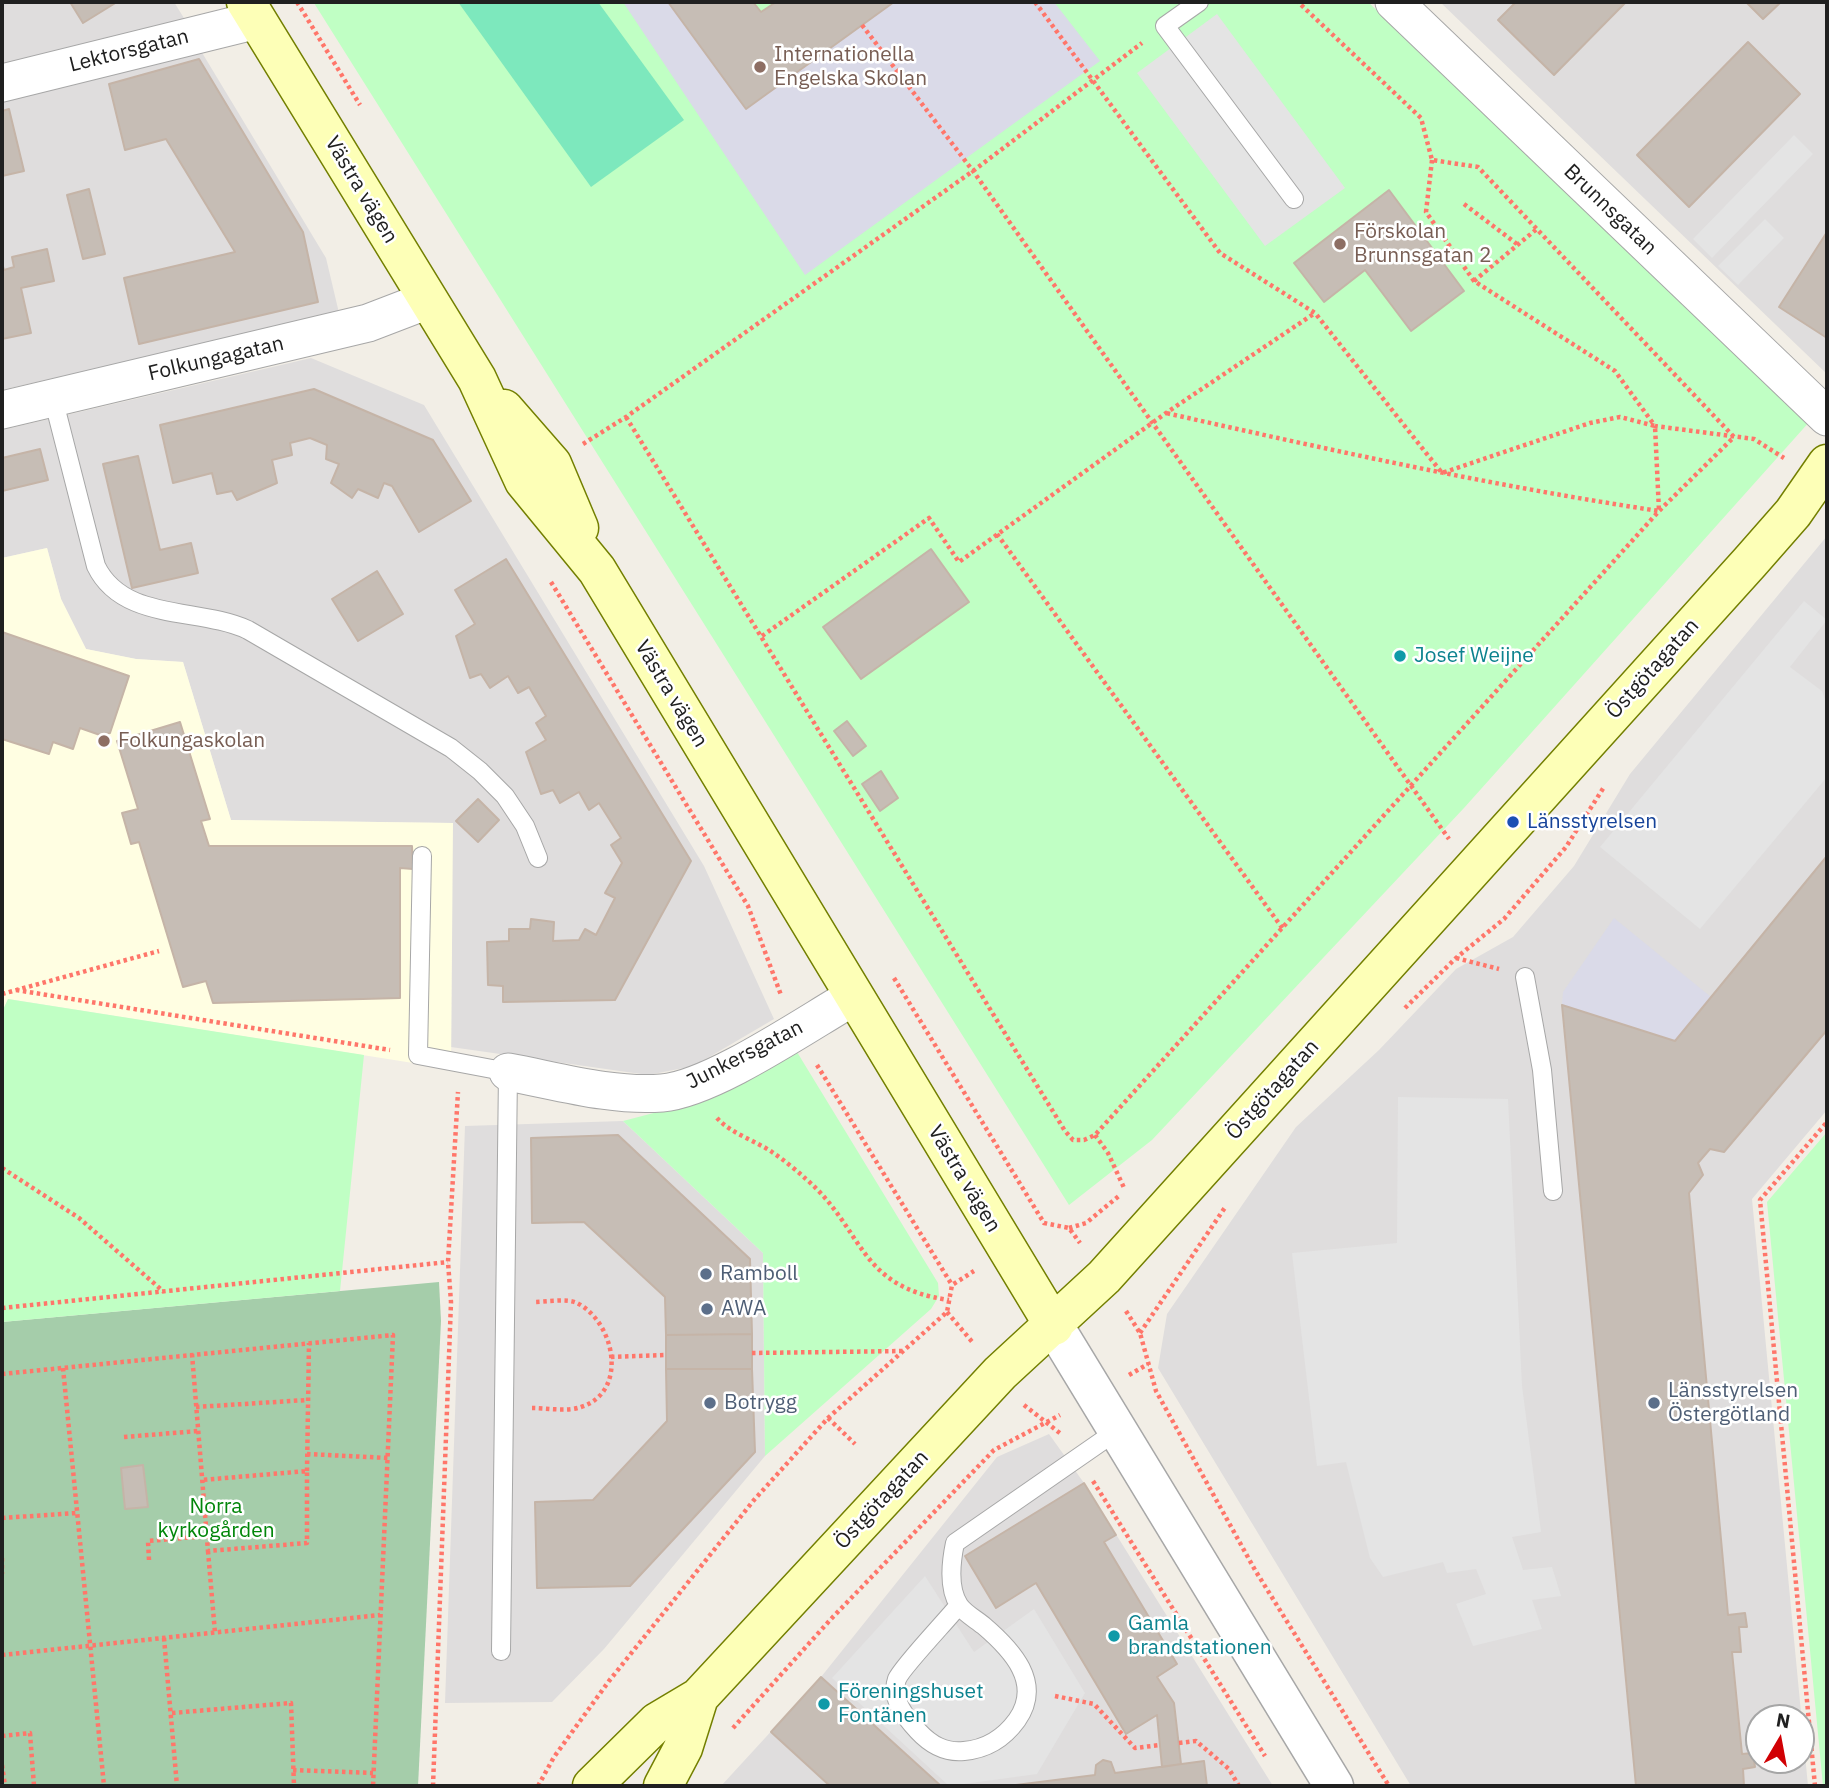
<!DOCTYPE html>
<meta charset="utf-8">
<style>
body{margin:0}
#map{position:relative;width:1829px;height:1788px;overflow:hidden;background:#f2eee6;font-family:"IBM Plex Sans",sans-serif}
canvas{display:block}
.frame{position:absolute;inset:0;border:4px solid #202020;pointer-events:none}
.north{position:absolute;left:1745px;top:1704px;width:70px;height:70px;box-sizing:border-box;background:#fff;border:2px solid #a6a6a6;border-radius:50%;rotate:10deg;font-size:19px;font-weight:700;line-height:28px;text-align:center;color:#202020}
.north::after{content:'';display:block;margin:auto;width:24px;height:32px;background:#d10004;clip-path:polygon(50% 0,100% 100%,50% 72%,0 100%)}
</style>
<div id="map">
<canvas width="1829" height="1788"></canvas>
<div class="frame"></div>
<div class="north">N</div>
</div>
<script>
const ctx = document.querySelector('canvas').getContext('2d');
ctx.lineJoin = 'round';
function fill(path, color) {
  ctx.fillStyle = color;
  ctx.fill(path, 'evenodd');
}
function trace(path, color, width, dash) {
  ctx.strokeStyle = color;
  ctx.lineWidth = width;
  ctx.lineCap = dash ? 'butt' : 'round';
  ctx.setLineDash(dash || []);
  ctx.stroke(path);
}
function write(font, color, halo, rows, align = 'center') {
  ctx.font = font + ' "IBM Plex Sans",sans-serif';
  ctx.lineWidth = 5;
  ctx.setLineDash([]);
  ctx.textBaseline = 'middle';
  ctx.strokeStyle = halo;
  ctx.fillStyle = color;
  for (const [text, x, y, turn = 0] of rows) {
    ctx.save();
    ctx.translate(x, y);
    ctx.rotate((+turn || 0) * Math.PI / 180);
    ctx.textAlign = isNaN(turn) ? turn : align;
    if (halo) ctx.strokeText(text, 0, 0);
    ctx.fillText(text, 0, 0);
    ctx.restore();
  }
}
const residential = new Path2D(`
 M2 2H174L187 23 2 69Z
 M1440 2H1827V374Z
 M201 51 326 258 339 313 2 390V101Z
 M311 358 424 405 704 866 774 1019 694 1066 648 1075 451 1047 452 823 231 820 183 662 136 659 86 649 61 599 47 548 2 558V430Z
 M1827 536V1110L1752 1199 1808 1786H1411L1158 1368 1167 1314 1296 1127 1379 1050 1456 969 1513 937 1574 866 1630 774ZM1759 1718H1801V1760H1759Z
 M623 1121 763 1253 765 1456 604 1649 552 1702 445 1703 465 1126Z
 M1049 1434 1084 1483 1273 1786H721L821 1677 997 1457Z`);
const education = new Path2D(`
 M47 548 61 599 86 649 136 659 183 662 231 820 453 823 451 1069 8 999 2 1012V558Z`);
const cemetery = new Path2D(`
 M439 1282 441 1321 418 1786H2V1322Z`);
const park = new Path2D(`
 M316 2H1368L1811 420 1464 808 1152 1140 1069 1205 314 3Z
 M8 999 364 1055 340 1291 2 1322V1012Z
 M797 1052 938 1283 939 1296 931 1309 765 1456 763 1253 623 1121 715 1097Z
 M1827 1132V1786H1823L1767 1202Z`);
const pitch = new Path2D(`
 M458 2H598L684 120 591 187Z`);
const parking = new Path2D(`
 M1217 14 1345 188 1265 246 1137 73Z
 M1794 135 1813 154 1712 258 1693 239Z
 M1765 219 1784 238 1738 285 1718 266Z
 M1804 601 1827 620 1790 667 1822 691 1827 706V777L1700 929 1600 847Z
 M1398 1097 1508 1099 1522 1386 1541 1532 1512 1537 1523 1570 1552 1567 1561 1596 1532 1600 1542 1629 1473 1646 1456 1604 1486 1594 1476 1569 1447 1573 1443 1562 1383 1577 1370 1558 1346 1462 1317 1466 1292 1253 1397 1243Z
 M925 1576 974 1652 1034 1609 1085 1693 1037 1774 949 1786 832 1678Z`);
const plaza = new Path2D(`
 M623 2H668L746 109 894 2H1054L1100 61 805 275Z
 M1614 918 1711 997 1675 1041 1562 1005 1563 992Z`);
const building = new Path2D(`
 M70 2H117L83 23Z
 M668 2H753L761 12 776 2H894L746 109Z
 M1516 2H1626L1554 75 1498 20Z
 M1746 2H1781L1763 19Z
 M1748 42 1800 94 1689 207 1637 155Z
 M199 59 303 232 318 302 139 344 124 278 235 252 166 139 125 150 109 84Z
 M9 109 24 171 2 176V111Z
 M89 189 105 254 83 259 67 195Z
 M1389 190 1464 291 1411 331 1365 270 1324 302 1294 263Z
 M1827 232V338L1779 307Z
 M47 249 54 281 21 288 31 333 2 339V263L4 270 14 267 12 257Z
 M314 389 433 440 471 501 419 532 392 486 384 483 378 498 358 489 352 498 331 483 339 464 326 459 327 445 310 438 290 443 292 455 272 460 277 483 237 500 232 491 217 494 212 473 173 483 160 425Z
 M40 449 48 480 2 491V458Z
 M138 456 160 550 191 543 198 573 132 588 103 464Z
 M931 549 969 602 861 679 823 627Z
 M506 559 691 861 615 1000 503 1002V986L488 985 487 942 509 941V929H530L531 919 554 922 553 941 579 940 585 929 596 935 615 898 605 893 622 863 611 845 621 838 599 803 589 810 579 792 560 803 553 790 541 794 526 752 546 740 536 723 546 716 529 687 518 693 508 676 490 688 481 674 470 678 456 636 475 624 455 590Z
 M377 571 403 614 358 641 332 599Z
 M2 632 129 676 110 733 100 735 80 728 73 749 53 742 49 754 2 739Z
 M847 721 866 746 853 756 834 731Z
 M180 722 210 819 201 821 209 846H412L413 869 400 868V998L213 1003 206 981 183 987 139 842 131 844 122 813 138 809 117 741Z
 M881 771 898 798 880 811 862 784Z
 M478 799 499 820 478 842 456 821Z
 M1827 856V1030L1724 1152 1710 1149 1698 1163 1703 1175 1689 1193 1728 1615 1745 1613 1747 1627H1739L1741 1652H1732L1742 1754 1753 1753 1755 1767 1743 1769 1744 1786H1636L1562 1005 1675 1041Z
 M618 1135 750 1259 752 1334 666 1335 665 1297 584 1222 532 1223 531 1138Z
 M752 1334V1369H666V1335Z
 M666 1369H752L755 1452 630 1586 537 1588 535 1502 593 1500 667 1421Z
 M143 1465 148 1507 125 1509 121 1468Z
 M1084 1483 1116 1535 1104 1542 1177 1664 1157 1677 1174 1703 1181 1764 1162 1767 1157 1715 1126 1734 1036 1583 996 1608 965 1556Z
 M821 1677 941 1786H830L771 1732Z
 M1103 1760 1111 1762 1115 1773 1204 1761 1207 1786H1008L1095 1775 1096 1765Z`);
const path = new Path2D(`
 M297 2 360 105
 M1035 2 1220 253 1315 313 1442 473 1590 423 1620 417 1655 426 1659 511C1493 486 1330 450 1166 413
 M862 25 973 171 1449 839
 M1432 160 1426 212 1474 281 1615 371 1655 426 1754 439 1784 458
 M1464 204 1517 244
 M1474 281 1538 228
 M626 417 1065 1131 1073 1140H1084L1095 1135 1659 511 1734 437 1478 167 1432 160 1421 118 1298 2
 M583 444 626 417 973 171 1142 43
 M997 534 1283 929
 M551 582 748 906 781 995
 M762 636 929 518 959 562 1166 413 1315 313
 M1456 958 1499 969
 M894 978 1044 1223 1069 1228 1080 1243
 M16 990 390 1050
 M2 994 159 951
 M1405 1008 1456 958 1504 919 1566 847 1604 787
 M817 1065 952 1285
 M717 1118C730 1133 756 1141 772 1152 784 1160 796 1170 806 1179 865 1230 857 1287 949 1300
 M1095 1135 1108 1153 1125 1190
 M2 1168 79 1218 164 1292
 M1069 1228 1086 1223 1120 1195
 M2 1308 448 1262
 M1126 1311 1140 1333 1156 1391 1255 1570 1389 1786
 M947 1312 974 1344
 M1140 1333 1226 1206
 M752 1353 905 1351
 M192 1354 208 1551 307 1543V1471L202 1480
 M611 1357 666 1355
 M63 1368 104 1786
 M2 1374 393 1335 373 1786
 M1129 1375 1148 1364
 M1024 1405 1061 1434
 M196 1407 307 1400
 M532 1408C546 1408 567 1412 581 1407 629 1392 615 1322 577 1303 567 1298 546 1302 534 1302
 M828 1418 855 1444
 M124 1437 198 1431
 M307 1454 388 1458
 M307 1471 309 1343
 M1093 1481 1265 1756
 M2 1518 77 1513
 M208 1551 215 1633
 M2 1558V1574
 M149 1560 148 1541 207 1536
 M164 1638 177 1786
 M2 1655 380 1615
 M1055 1696 1094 1704 1135 1748 1160 1745
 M172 1713 291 1703 294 1786
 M733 1728 831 1619 994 1450 1060 1415
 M2 1736 30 1733 34 1786
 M1179 1743 1196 1741 1229 1769 1239 1786
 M2 1765 5 1786
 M293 1770 373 1773
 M433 1786 451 1302 448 1262 458 1092
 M538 1786 554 1757 609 1681 754 1500 828 1418 947 1312 952 1285 974 1271
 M1815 1786 1760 1200 1827 1122`);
const service = new Path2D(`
 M1199 2 1165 26 1294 199
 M53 398 96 566C123 622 199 607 248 630L451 748 480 771 505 796 525 826 538 858
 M422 856 418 1055 508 1072 501 1651
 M1525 977 1542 1070 1553 1191
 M959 1605C948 1619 902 1667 897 1679 890 1699 906 1718 918 1731 931 1745 945 1753 964 1751 987 1749 1004 1738 1017 1720 1043 1683 1012 1650 984 1626 977 1620 964 1613 959 1605 948 1588 951 1562 955 1543L1118 1430`);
const minor = new Path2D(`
 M1394 2 1827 417
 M2 83 257 20
 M2 410 368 323 428 300
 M508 1072C557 1081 612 1097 662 1093 712 1089 806 1024 853 997`);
const tertiary = new Path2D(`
 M1054 1326 1334 1786`);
const secondary = new Path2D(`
 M246 2 477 379 524 481 597 570 1054 1326
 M504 409 552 464 579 528
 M592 1786 657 1722 699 1697 1000 1373 1104 1277 1750 562 1793 513 1827 464
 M663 1786 683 1748 699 1697`);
const markers = [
 [760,67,7,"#8d6e63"],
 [1340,244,7,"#8d6e63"],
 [1400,656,7,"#0f9aa8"],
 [104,741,7,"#8d6e63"],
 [1513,822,7,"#1a4fb4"],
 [706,1274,7,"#5c6f8a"],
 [707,1309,7,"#5c6f8a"],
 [710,1403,7,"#5c6f8a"],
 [1654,1403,7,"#5c6f8a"],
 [1114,1636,7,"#0f9aa8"],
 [824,1704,7,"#0f9aa8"]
];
const streetNames = [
 ["Lektorsgatan",129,51,-14],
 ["Västra vägen",361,190,59],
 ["Brunnsgatan",1610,210,44],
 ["Folkungagatan",216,359,-13],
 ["Östgötagatan",1653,669,-48],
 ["Västra vägen",671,694,59],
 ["Junkersgatan",745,1055,-27],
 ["Östgötagatan",1273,1090,-48],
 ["Västra vägen",964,1179,59],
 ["Östgötagatan",882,1500,-47]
];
const educationNames = [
 ["Internationella",774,55],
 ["Engelska Skolan",774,79],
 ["Förskolan",1354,232],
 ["Brunnsgatan 2",1354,256],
 ["Folkungaskolan",118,741]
];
const cultureNames = [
 ["Josef Weijne",1414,656],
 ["Gamla",1128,1624],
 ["brandstationen",1128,1648],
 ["Föreningshuset",838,1692],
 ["Fontänen",838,1716]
];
const transitNames = [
 ["Länsstyrelsen",1527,822]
];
const serviceNames = [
 ["Ramboll",720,1274],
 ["AWA",721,1309],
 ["Länsstyrelsen",1668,1391],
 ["Östergötland",1668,1415],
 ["Botrygg",724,1403]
];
const parkNames = [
 ["Norra",216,1507],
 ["kyrkogården",216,1531]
];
fill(residential, '#dfdddd');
fill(education, '#fffee2');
fill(cemetery, '#a5cdaa');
fill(park, '#c0ffc4');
fill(pitch, '#7de8bd');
fill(parking, '#e4e4e4');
fill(plaza, '#dadae8');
fill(building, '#c6bdb5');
trace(building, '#c5b4a7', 2);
trace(service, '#a7a7a7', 20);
trace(minor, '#a7a7a7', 39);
trace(tertiary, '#a7a7a7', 41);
trace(secondary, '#737f00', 41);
trace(path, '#ff766a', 4.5, [3.5, 3.5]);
trace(service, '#fff', 18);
trace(minor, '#fff', 37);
trace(tertiary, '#fff', 38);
trace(secondary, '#fdffb7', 38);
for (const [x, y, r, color] of markers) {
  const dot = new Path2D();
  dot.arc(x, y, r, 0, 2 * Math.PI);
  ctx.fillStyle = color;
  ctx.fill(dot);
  trace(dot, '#fff', 2.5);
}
write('21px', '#202020', '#fff', streetNames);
write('21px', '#785e54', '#fff', educationNames, 'left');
write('21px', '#0d838f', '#fff', cultureNames, 'left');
write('21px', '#164399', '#fff', transitNames, 'left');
write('21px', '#4e5e75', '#fff', serviceNames, 'left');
write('21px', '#02860a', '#fff', parkNames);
</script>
